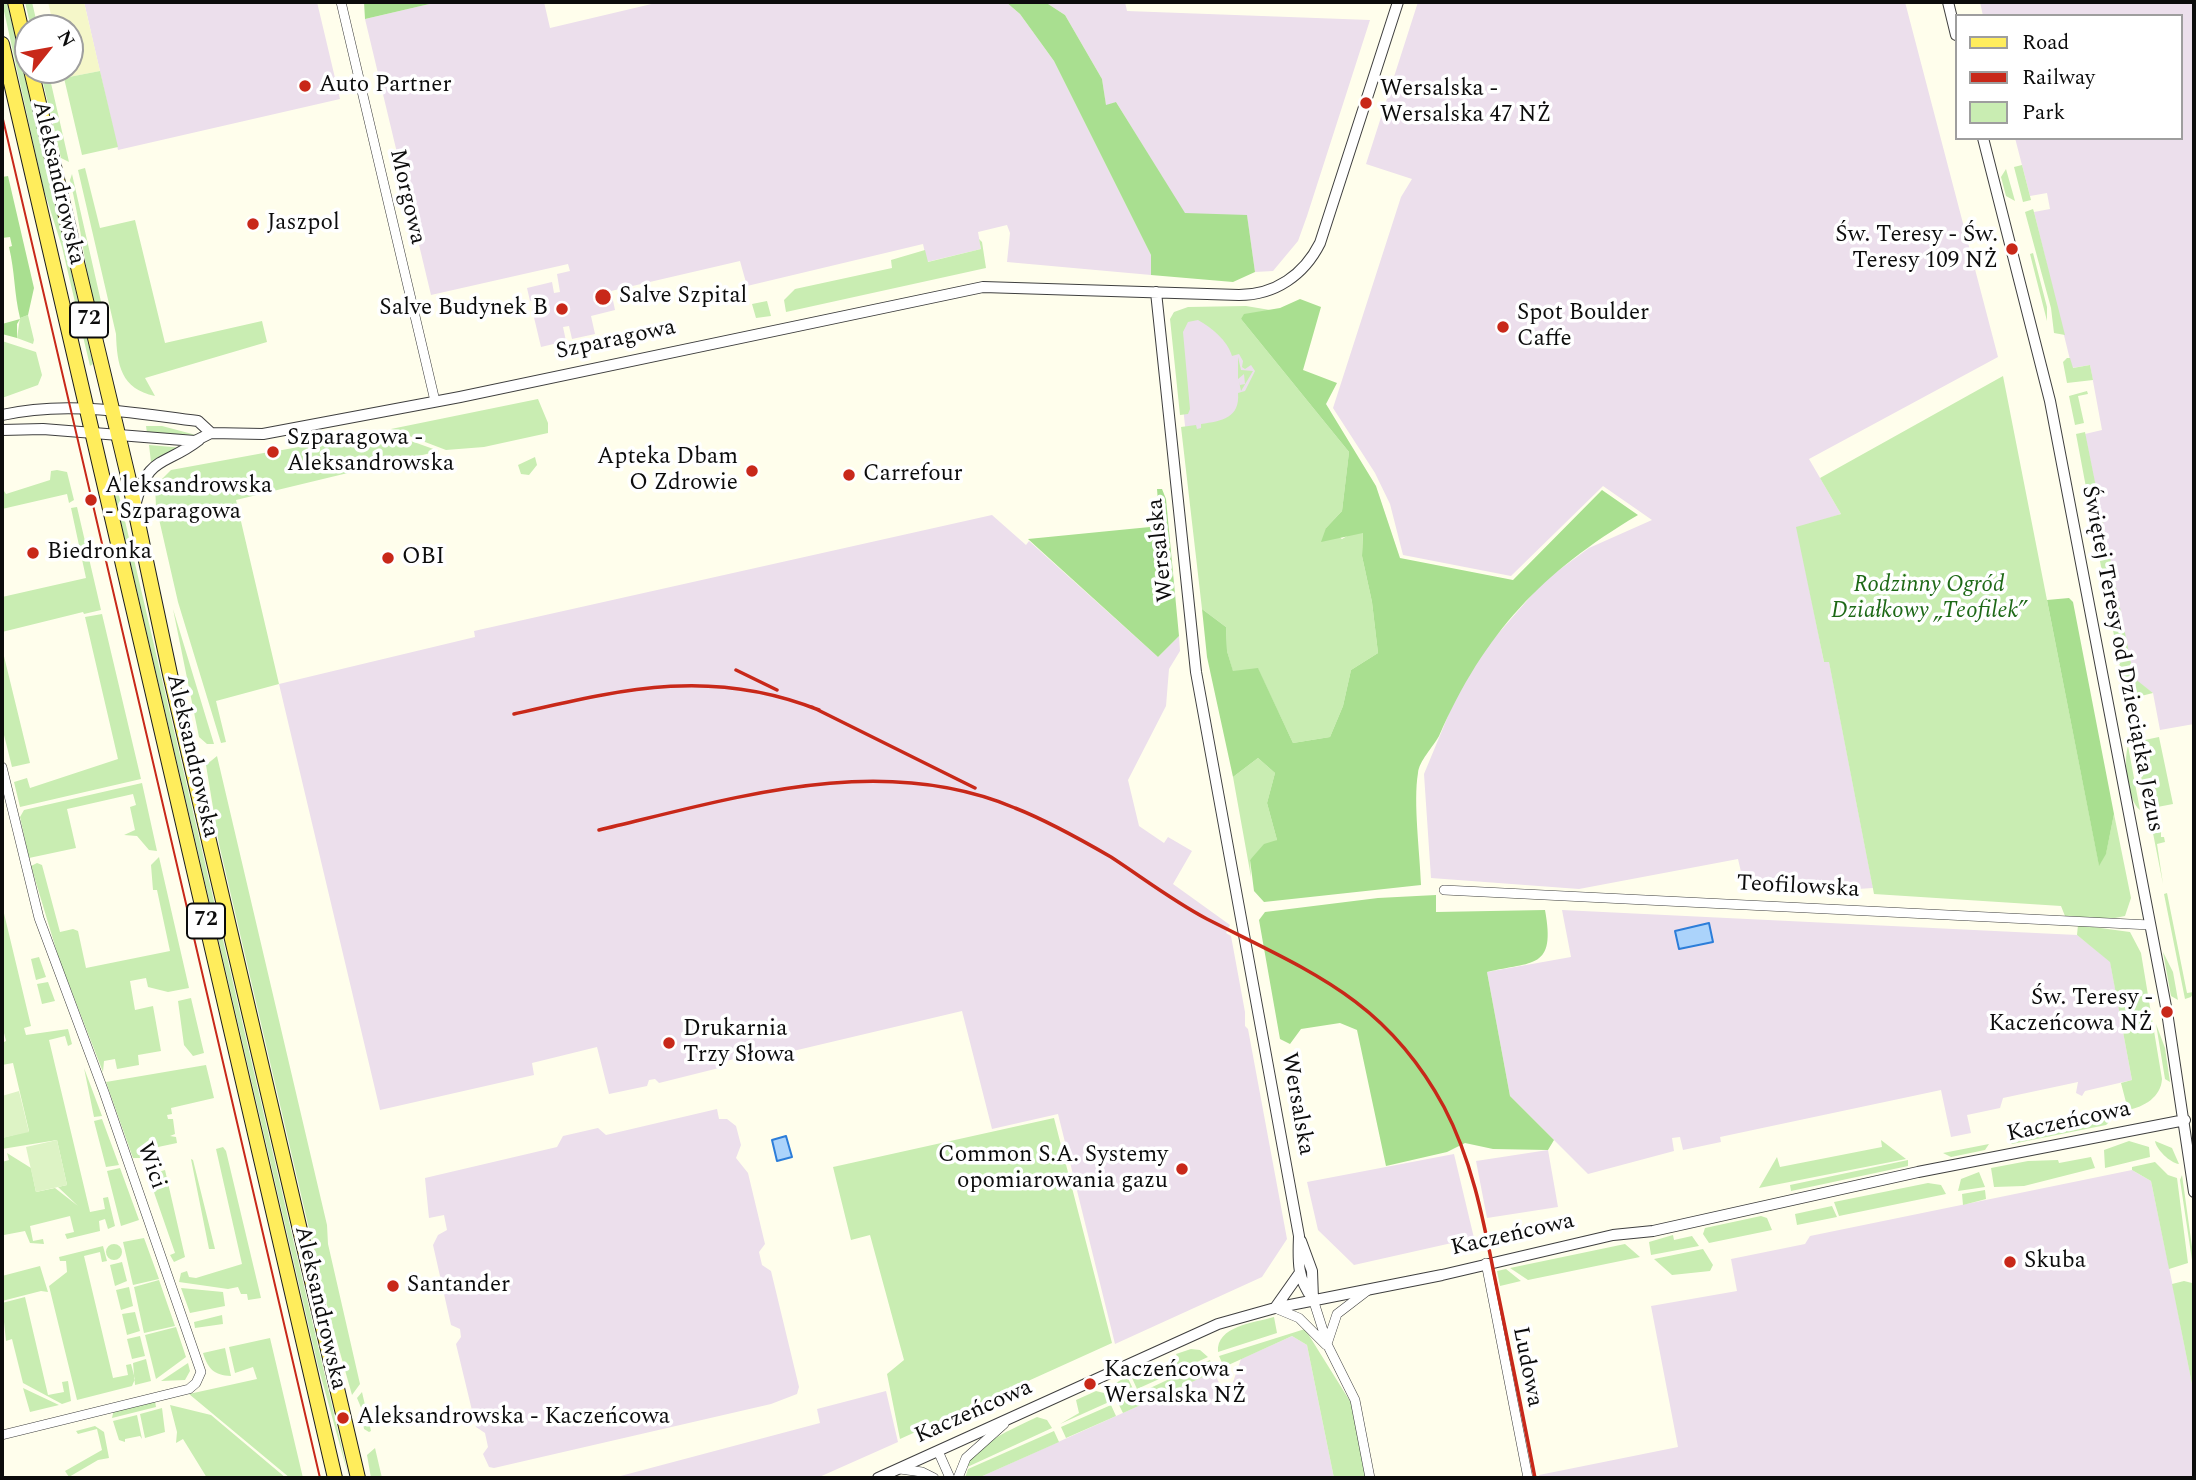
<!DOCTYPE html>
<meta charset="utf-8">
<style>
body{margin:0}
#map{position:relative;width:2196px;height:1480px;overflow:hidden;background:#fffeec;font-family:Spectral,serif}
canvas{display:block}
.frame{position:absolute;inset:0;border:4px solid #0c0c0c;pointer-events:none}
.legend{position:absolute;left:1955px;top:14px;width:228px;height:126px;box-sizing:border-box;background:#fff;border:2px solid #9e9e9e;margin:0;padding:9px 12px;list-style:none;font-size:21px;color:#0c0c0c}
.legend li{display:flex;align-items:center;gap:14px;height:35px}
.legend b{width:35px;border:2px solid #9e9e9e}
.north{position:absolute;left:14px;top:14px;width:70px;height:70px;box-sizing:border-box;background:#fff;border:2px solid #9e9e9e;border-radius:50%;rotate:59deg;font-size:19px;font-weight:700;line-height:28px;text-align:center;color:#0c0c0c}
.north::after{content:'';display:block;margin:auto;width:24px;height:32px;background:#c82819;clip-path:polygon(50% 0,100% 100%,50% 72%,0 100%)}
</style>
<div id="map">
<canvas width="2196" height="1480"></canvas>
<div class="frame"></div>
<ul class="legend">
<li><b style="height:9px;background:#ffed5c"></b>Road</li>
<li><b style="height:9px;background:#c82819"></b>Railway</li>
<li><b style="height:19px;background:#c9edb2"></b>Park</li>
</ul>
<div class="north">N</div>
</div>
<script>
const ctx = document.querySelector('canvas').getContext('2d');
ctx.lineJoin = 'round';
function fill(path, color) {
  ctx.fillStyle = color;
  ctx.fill(path, 'evenodd');
}
function trace(path, color, width, dash) {
  ctx.strokeStyle = color;
  ctx.lineWidth = width;
  ctx.lineCap = dash ? 'butt' : 'round';
  ctx.setLineDash(dash || []);
  ctx.stroke(path);
}
function write(font, color, halo, rows, align = 'center') {
  ctx.font = font + ' Spectral,serif';
  ctx.lineWidth = 7;
  ctx.setLineDash([]);
  ctx.textBaseline = 'middle';
  ctx.strokeStyle = halo;
  ctx.fillStyle = color;
  for (const [text, x, y, turn = 0] of rows) {
    ctx.save();
    ctx.translate(x, y);
    ctx.rotate((+turn || 0) * Math.PI / 180);
    ctx.textAlign = isNaN(turn) ? turn : align;
    if (halo) ctx.strokeText(text, 0, 0);
    ctx.fillText(text, 0, 0);
    ctx.restore();
  }
}
const industrial = new Path2D(`
 M84 2H317L340 99 118 150Z
 M438 2H544L550 28 660 2H1006L1020 14 1054 61 1151 255V275L1007 262 1010 233 1007 225 978 232 981 249 927 262 923 244 747 286 740 261 611 291 615 310 591 316 595 334 572 339 569 326 563 327 566 341 541 347 532 309 537 308 535 300 530 301 527 288 552 282 554 293 560 292 557 274 570 271 568 264 431 295 365 19Z
 M1045 2H1125L1127 11 1370 20 1307 216 1298 241 1273 271 1255 272 1247 216 1185 214 1116 102 1106 106 1102 79 1065 15Z
 M1418 2H1905L1998 357 1809 459 1841 514 1797 528 1824 662 1829 661 1873 888 1842 890 1744 885 1738 859 1579 889 1431 878 1424 774 1460 687 1490 643 1544 581 1589 548 1652 520 1603 486 1511 576 1403 555 1390 504 1375 473 1333 408 1401 197 1412 179 1366 164Z
 M1980 2H2194V724L2160 730 2153 693 2134 679 2085 434 2102 430 2090 365 2072 368 2034 212 2050 209 2047 193 2030 196 2015 138H2180V16H1983Z
 M1193 312 1260 370 1229 429 1186 435 1173 313Z
 M992 515 1026 545 1029 541 1158 657 1179 636 1180 651 1169 669 1166 706 1128 780 1139 826 1164 843 1168 837 1192 851 1173 884 1230 925 1226 933 1231 936 1245 1012V1026L1248 1029 1287 1239 1262 1277 1115 1344 1058 1114 992 1129 962 1011 751 1061 738 1062 737 1058 723 1062V1067L659 1083 655 1079 649 1080 647 1086 609 1094 597 1047 532 1063 534 1075 380 1110 279 684 475 637 474 631Z
 M1562 910 2077 935 2110 961 2132 1080 2085 1091 2082 1096 2076 1093 2078 1082 2003 1098 2000 1108 1967 1115 1971 1133 1951 1137 1941 1090 1720 1137 1721 1142 1683 1150 1680 1137 1672 1138 1674 1151 1588 1174 1510 1096 1487 972 1571 957Z
 M717 1109 719 1119H727L736 1126 741 1145 736 1158 748 1173 765 1244 759 1252 762 1265 771 1271 799 1387 797 1394 771 1404 494 1468 489 1467 483 1454 488 1447 485 1433 476 1427 456 1344 461 1337 460 1329 451 1325 433 1245 438 1235 447 1230 444 1215 429 1218 425 1178 557 1147 563 1136 598 1128 606 1135Z
 M1548 1150 1558 1207 1487 1218 1476 1161Z
 M1454 1154 1474 1238 1354 1265 1318 1230 1307 1182Z
 M2132 1170 2151 1181 2171 1277 2194 1394V1478H1540L1539 1475 1678 1447 1651 1306 1737 1291 1731 1259 1805 1244 1810 1236Z
 M1292 1336 1307 1345 1334 1478H978L1214 1372 1222 1389 1228 1388 1232 1385 1241 1359Z
 M886 1391 898 1442 817 1478H613L820 1423 817 1409Z`);
const farmland = new Path2D(`
 M48 2H84L100 71 64 78 63 70H70V28H54Z`);
const green = new Path2D(`
 M2 2H7L93 364 90 366 62 247 43 187Z
 M25 2H32L38 28H31Z
 M40 70H48L69 162 61 158Z
 M100 71 118 147 82 155 64 78Z
 M2022 165 2031 200 2023 202 2014 167Z
 M85 168 100 228 135 220 165 343 262 321 267 342 145 378 155 396C121 389 117 365 116 334L78 170Z
 M2006 169 2015 201 2006 196 2001 177Z
 M72 174 102 306 94 308C85 265 80 222 70 180Z
 M2033 209 2034 212 2065 335 2054 333 2051 308 2025 212Z
 M979 239 982 242 986 268 786 312 784 300 795 289 892 268 891 260 925 250 928 262 981 249Z
 M2033 253 2047 307V321L2030 254Z
 M767 301 771 316 756 318 752 304Z
 M1246 306 1270 310 1241 319 1349 452 1342 511 1326 528 1342 539 1354 532H1363L1362 556 1372 602 1378 653 1351 670 1343 706 1330 737 1293 743 1258 669 1233 672 1227 651 1226 627 1202 609 1181 427 1196 425 1197 429 1201 428V424C1222 421 1240 418 1238 393L1245 391 1255 371 1251 365 1245 369 1242 367 1243 361 1239 354 1232 356C1228 341 1211 327 1198 320L1188 322 1183 332 1190 409 1188 414 1180 415 1170 319 1174 312 1188 307Z
 M28 315 34 340 33 344 17 338 20 318Z
 M2 341 36 352 42 375 38 385 2 398Z
 M1238 357 1241 370 1253 371 1241 391 1239 381 1240 385 1245 384 1244 374 1238 379Z
 M2067 358H2070L2073 368 2090 365 2093 380 2067 383 2063 362Z
 M2003 376 2099 865 2106 853 2114 814 2131 898 2125 916 2110 919 2065 916 2061 906 1874 894 1829 662H1824L1796 527 1841 514 1820 478Z
 M2087 391 2088 394 2078 396 2084 423 2075 425 2069 396Z
 M538 399 548 423V433L484 447 446 450 391 429Z
 M146 426H162L196 435 147 433Z
 M383 431 439 451 236 500 279 684 216 701 226 742 221 743 178 602 156 506 155 486 171 470 269 452 270 455 277 454V451Z
 M2085 432 2101 512 2091 514 2076 434Z
 M149 445 184 448 151 462Z
 M535 457 537 465 529 475 521 474 518 465Z
 M57 470 67 472 74 500 69 503 67 494 2 509V488L6 494 50 480 51 471Z
 M114 474 349 1478 318 1366 110 475Z
 M77 507 101 610 84 614 83 612 2 632V597L86 578 71 508Z
 M2103 522 2134 678 2153 693 2141 696 2125 694 2093 524Z
 M173 609 214 744H207L199 737Z
 M102 614 141 779 20 807 14 782 27 778 30 788 118 759 85 617Z
 M2 648 30 763 12 767 2 727Z
 M2159 737 2173 804 2147 809 2135 742Z
 M2128 746 2140 810C2128 801 2123 760 2128 746Z
 M217 756 327 1225 328 1244 360 1384 352 1395 328 1310 219 844 206 765Z
 M1258 758 1275 773 1267 803 1277 840 1250 860 1251 877 1233 777Z
 M142 783 157 851 149 850 137 836 124 835 135 830 130 807 136 805 133 794 67 809 76 848 29 858 20 817 24 810Z
 M2156 817 2161 820V837H2164L2165 842 2157 844 2163 884 2150 818Z
 M159 857 189 988 168 992 148 987 146 978 130 981 135 1010 153 1006 161 1051 138 1055 139 1065 117 1069 115 1059 104 1061 103 1072 59 959 31 866 37 863 42 865 60 932 73 929 78 931 86 968 170 951 157 890H153L151 865Z
 M2167 893 2187 993 2194 992 2191 997 2185 999 2164 894Z
 M2 905 31 1026 24 1028 26 1035 68 1029 72 1044 68 1046 65 1036 49 1040 90 1212 105 1209 103 1198 108 1197 115 1226 108 1229 105 1219 99 1221 100 1231 67 1239 65 1234 74 1232 70 1216 30 1226 33 1241 43 1239 44 1244 30 1243 25 1231 4 1235 2 1162 9 1160 7 1153 31 1168 36 1192 55 1188 78 1206 58 1187 67 1185 57 1140 2 1149V1138L29 1131 13 1063 2 1065V1043L6 1041 2 1025Z
 M2078 925 2130 932 2141 953 2162 1079C2161 1097 2144 1107 2128 1110L2121 1083 2132 1080 2110 962 2077 935Z
 M2163 952 2173 972 2178 1000 2171 996Z
 M39 957 46 977 36 980 31 959Z
 M48 982 55 1001 42 1004 37 984Z
 M191 998 204 1053 193 1056 184 1045 178 1001Z
 M2156 1024 2165 1048 2170 1082 2165 1079Z
 M206 1065 214 1098 171 1108 172 1114 167 1115 168 1119H173L175 1134 170 1136 176 1137 177 1143 139 1151 140 1158H133L106 1082Z
 M84 1068 102 1116 94 1117Z
 M2115 1116 2106 1125 2012 1144 2007 1140Z
 M1054 1118 1112 1343 900 1439 887 1374 904 1360 870 1235 851 1240 833 1167Z
 M102 1119 119 1165 106 1167 94 1121Z
 M1881 1140 1906 1159 1759 1188 1777 1157 1780 1167 1882 1147Z
 M2129 1141 2149 1147 2150 1157 2105 1168 2104 1150Z
 M2155 1141 2172 1148 2179 1164C2170 1163 2156 1149 2155 1141Z
 M1989 1144 1985 1150 1951 1157 1943 1153Z
 M223 1147 226 1151 261 1298 248 1300 247 1294H241L238 1287 228 1289 179 1282 181 1273 187 1271 189 1277 196 1278 242 1264 216 1149Z
 M2091 1157 2095 1168 2024 1186 1994 1187 1991 1168 2028 1161 2058 1160 2059 1163Z
 M191 1159 193 1160 215 1249H209Z
 M1908 1160V1166L1791 1191 1790 1185Z
 M2155 1162 2168 1175 2177 1178 2188 1263 2169 1269 2151 1181 2132 1170V1167Z
 M120 1168 139 1220 121 1226 107 1171Z
 M165 1170 185 1257 174 1262 170 1255 175 1253 148 1175Z
 M1979 1172 1985 1187 1958 1191 1961 1179Z
 M2182 1175 2193 1254 2192 1260 2180 1180Z
 M1928 1183 1941 1185 1946 1194 1839 1216 1834 1202Z
 M1985 1190 1986 1199 1963 1205 1962 1194Z
 M1832 1206 1837 1217 1797 1225 1795 1214Z
 M1761 1216 1767 1218 1772 1230 1709 1243 1703 1234 1705 1228Z
 M1673 1235 1674 1240 1692 1236 1699 1246 1651 1255 1649 1242Z
 M144 1238 159 1279 133 1285 123 1242Z
 M106 1252a8 8 0 1 1 16 0a8 8 0 1 1-16 0Z
 M1625 1244 1640 1257 1528 1280 1510 1268Z
 M103 1246 107 1261 102 1262 100 1252 84 1256 113 1378 128 1375 126 1365 131 1364 135 1379 132 1386 77 1400 49 1286 67 1272 66 1261H60L59 1257Z
 M1703 1249 1713 1265 1710 1271 1672 1275 1654 1259Z
 M122 1262 127 1281 115 1286 110 1265Z
 M40 1266 48 1292 41 1291 2 1301V1276Z
 M1506 1269 1521 1281 1500 1286 1497 1271Z
 M159 1280 175 1326 144 1333 134 1287Z
 M2184 1281 2192 1283 2194 1394 2172 1284Z
 M129 1287 133 1306 121 1310 116 1290Z
 M181 1288 223 1292 225 1306 190 1313Z
 M25 1297 48 1395 64 1392 62 1382 68 1381 71 1401 62 1404 23 1383 12 1339 6 1341 2 1303Z
 M135 1312 140 1331 127 1335 122 1314Z
 M222 1315 223 1324 195 1328 194 1322Z
 M1274 1317 1277 1333 1218 1352C1216 1326 1254 1323 1274 1317Z
 M176 1327 186 1357 156 1379 145 1335Z
 M1305 1329 1353 1406 1366 1478H1334L1307 1345 1292 1336 1224 1367 1219 1356Z
 M140 1336 145 1356 132 1359 127 1339Z
 M270 1338 303 1478H290L189 1394 257 1379 253 1367 235 1373 229 1347Z
 M225 1348 231 1376C214 1375 208 1369 203 1353Z
 M1191 1349 1200 1350 1208 1357 1137 1389 1132 1378 1178 1359 1176 1354Z
 M146 1359 151 1381 135 1385 133 1363Z
 M1210 1360 1214 1372 1123 1413 1118 1403Z
 M188 1363 190 1371 185 1380 161 1381Z
 M1127 1376 1134 1391 1116 1399 1113 1385Z
 M23 1388 59 1405 30 1412Z
 M1096 1391 1104 1393 1109 1402 1060 1424 1079 1413 1076 1400Z
 M362 1392 371 1431 369 1432 364 1429 362 1418 365 1417 357 1398Z
 M155 1401 156 1407 112 1418 114 1409Z
 M170 1405 211 1415 286 1478H207L183 1439 176 1443 177 1432Z
 M1111 1405 1116 1416 1066 1438 1061 1427Z
 M162 1408 165 1432 145 1438 140 1414Z
 M137 1415 142 1439 140 1436 125 1439V1442L119 1440 113 1421Z
 M1037 1417 1047 1420 1052 1428 963 1469C976 1443 1013 1429 1037 1417Z
 M95 1426 104 1432 109 1458 98 1460 69 1477 65 1471 102 1450 97 1429 78 1434 76 1431Z
 M1054 1431 1059 1442 978 1478H965L968 1469Z
 M375 1448 382 1478H371L367 1455Z`);
const forest = new Path2D(`
 M364 2H438L365 19Z
 M1006 2H1045L1065 15 1102 79 1106 105 1116 102 1185 213 1247 215 1255 272 1233 282 1151 275V255L1054 61 1020 14Z
 M8 176 34 288 28 315 20 318C14 293 15 272 9 247L12 246 10 237 2 238V177Z
 M1300 299 1321 307 1303 370 1337 383 1326 404 1376 486 1400 558 1513 580 1602 490 1638 515C1542 572 1485 632 1439 736 1433 747 1419 761 1418 773 1413 802 1420 853 1421 885L1264 902 1254 891 1250 860 1264 844 1277 840 1267 803 1275 773 1258 758 1233 777 1207 657 1202 609 1226 627 1227 651 1233 671 1258 668 1293 743 1330 737 1343 706 1351 670 1378 653 1372 602 1362 556 1363 533 1321 542 1326 528 1342 511 1349 452 1241 319 1244 314 1280 308Z
 M20 319 17 324V338L2 334V324Z
 M1157 489H1162L1166 499 1179 636 1158 657 1028 539 1160 526Z
 M2069 598 2073 602 2114 814 2106 854 2099 866 2047 600Z
 M1436 895V912L1545 910C1556 970 1533 961 1487 972L1510 1096 1554 1140 1548 1150 1493 1149 1465 1143 1447 1152 1386 1166 1357 1030 1340 1023 1301 1029 1290 1044 1280 1039 1259 920 1265 912 1378 898Z`);
const pitch = new Path2D(`
 M19 1091 29 1132 2 1138V1096Z
 M57 1140 67 1185 36 1192 26 1147Z`);
const water = new Path2D(`
 M1709 923 1713 942 1679 949 1675 931Z
 M786 1136 792 1157 777 1161 772 1140Z`);
const minor = new Path2D(`
 M341 2 435 401
 M2 767 39 918 104 1092 201 1372 196 1383 189 1389 2 1435
 M1444 890 2150 925
 M1486 1263 1528 1478
 M1313 1299 1328 1346 1355 1400 1370 1478
 M1275 1308 1299 1318 1326 1345
 M1328 1341 1337 1314 1367 1291
 M938 1451 950 1478
 M900 1469 922 1472 934 1478
 M958 1478 966 1458 1004 1424`);
const tertiary = new Path2D(`
 M1948 2 1956 35
 M1983 138 2050 401 2167 1012 2194 1192
 M1156 292 1196 672 1299 1236C1298 1261 1297 1279 1313 1299
 M2 415C68 400 132 413 198 421L211 433
 M2 430 43 429 195 441 211 433 263 434 460 397 983 287 1239 295C1275 295 1304 275 1320 243L1398 2
 M135 506C148 454 164 467 199 440
 M1301 1241 1312 1271 1313 1299
 M1275 1308 1299 1274
 M878 1478 1218 1324 1275 1308 1442 1275 1613 1235 1653 1231 1918 1172 2185 1120`);
const primary = new Path2D(`
 M15 2 28 58
 M2 44 335 1478
 M31 70 128 476 170 674 358 1478`);
const tram = new Path2D(`
 M2 115 320 1478`);
const rail = new Path2D(`
 M736 670 777 690
 M812 707 975 788
 M514 714C623 689 711 667 819 710
 M599 830C734 798 880 751 1015 808 1048 821 1080 839 1111 857 1143 878 1173 901 1207 919 1309 971 1386 999 1444 1107 1471 1158 1483 1217 1494 1274 1508 1342 1522 1410 1535 1478`);
const markers = [
 [305,86,7,"#c82819"],
 [1366,103,7,"#c82819"],
 [253,224,7,"#c82819"],
 [2012,249,7,"#c82819"],
 [603,297,9,"#c82819"],
 [562,309,7,"#c82819"],
 [1503,327,7,"#c82819"],
 [273,452,7,"#c82819"],
 [752,471,7,"#c82819"],
 [849,475,7,"#c82819"],
 [91,500,7,"#c82819"],
 [33,553,7,"#c82819"],
 [388,558,7,"#c82819"],
 [2167,1012,7,"#c82819"],
 [669,1043,7,"#c82819"],
 [1182,1169,7,"#c82819"],
 [2010,1262,7,"#c82819"],
 [393,1286,7,"#c82819"],
 [1090,1384,7,"#c82819"],
 [343,1418,7,"#c82819"]
];
const shields = [
 [89,320,38],
 [206,921,38]
];
const shieldNames = [
 ["72",89,320],
 ["72",206,921]
];
const poiNames = [
 ["Auto Partner",319,86],
 ["Wersalska -",1380,90],
 ["Wersalska 47 NŻ",1380,116],
 ["Jaszpol",267,224],
 ["Św. Teresy - Św.",1998,236,"right"],
 ["Teresy 109 NŻ",1998,262,"right"],
 ["Salve Szpital",619,297],
 ["Salve Budynek B",548,309,"right"],
 ["Spot Boulder",1517,314],
 ["Caffe",1517,340],
 ["Szparagowa -",287,439],
 ["Aleksandrowska",287,465],
 ["Apteka Dbam",738,458,"right"],
 ["O Zdrowie",738,484,"right"],
 ["Carrefour",863,475],
 ["Aleksandrowska",105,487],
 ["- Szparagowa",105,513],
 ["Biedronka",47,553],
 ["OBI",402,558],
 ["Św. Teresy -",2153,999,"right"],
 ["Kaczeńcowa NŻ",2153,1025,"right"],
 ["Drukarnia",683,1030],
 ["Trzy Słowa",683,1056],
 ["Common S.A. Systemy",1168,1156,"right"],
 ["opomiarowania gazu",1168,1182,"right"],
 ["Skuba",2024,1262],
 ["Santander",407,1286],
 ["Kaczeńcowa -",1104,1371],
 ["Wersalska NŻ",1104,1397],
 ["Aleksandrowska - Kaczeńcowa",357,1418]
];
const streetNames = [
 ["Aleksandrowska",57,183,77],
 ["Morgowa",406,197,77],
 ["Szparagowa",616,341,-12],
 ["Wersalska",1162,550,-96],
 ["Świętej Teresy od Dzieciątka Jezus",2121,659,79],
 ["Aleksandrowska",191,756,77],
 ["Teofilowska",1798,888,3],
 ["Wersalska",1296,1104,80],
 ["Kaczeńcowa",2069,1123,-12],
 ["Wici",150,1166,71],
 ["Kaczeńcowa",1513,1236,-13],
 ["Aleksandrowska",319,1308,77],
 ["Ludowa",1526,1367,79],
 ["Kaczeńcowa",974,1413,-24]
];
const parkNames = [
 ["Rodzinny Ogród",1929,586],
 ["Działkowy „Teofilek”",1929,612]
];
fill(industrial, '#ecdfec');
fill(farmland, '#f5f7c9');
fill(green, '#c9edb2');
fill(forest, '#a9df90');
fill(pitch, '#ddf3c5');
fill(water, '#abd3fb');
trace(water, '#2c7dd9', 2);
trace(minor, '#3f3f3f', 10);
trace(tertiary, '#3f3f3f', 12);
trace(primary, '#1d1d1d', 16);
trace(minor, '#fff', 9);
trace(tertiary, '#fff', 10);
trace(primary, '#ffed5c', 14);
trace(tram, '#c82819', 2);
trace(rail, '#c82819', 3.5);
for (const [x, y, r, color] of markers) {
  const dot = new Path2D();
  dot.arc(x, y, r, 0, 2 * Math.PI);
  ctx.fillStyle = color;
  ctx.fill(dot);
  trace(dot, '#fff', 2.5);
}
for (const [x, y, w] of shields) {
  const box = new Path2D();
  box.roundRect(x - w / 2, y - 17.5, w, 35, 5);
  ctx.fillStyle = '#fff';
  ctx.fill(box);
  trace(box, '#0c0c0c', 2);
}
write('bold 21px', '#0c0c0c', null, shieldNames);
write('23px', '#0c0c0c', '#fff', poiNames, 'left');
write('23px', '#0c0c0c', '#fff', streetNames);
write('italic 23px', '#1e6917', '#fff', parkNames);
</script>
